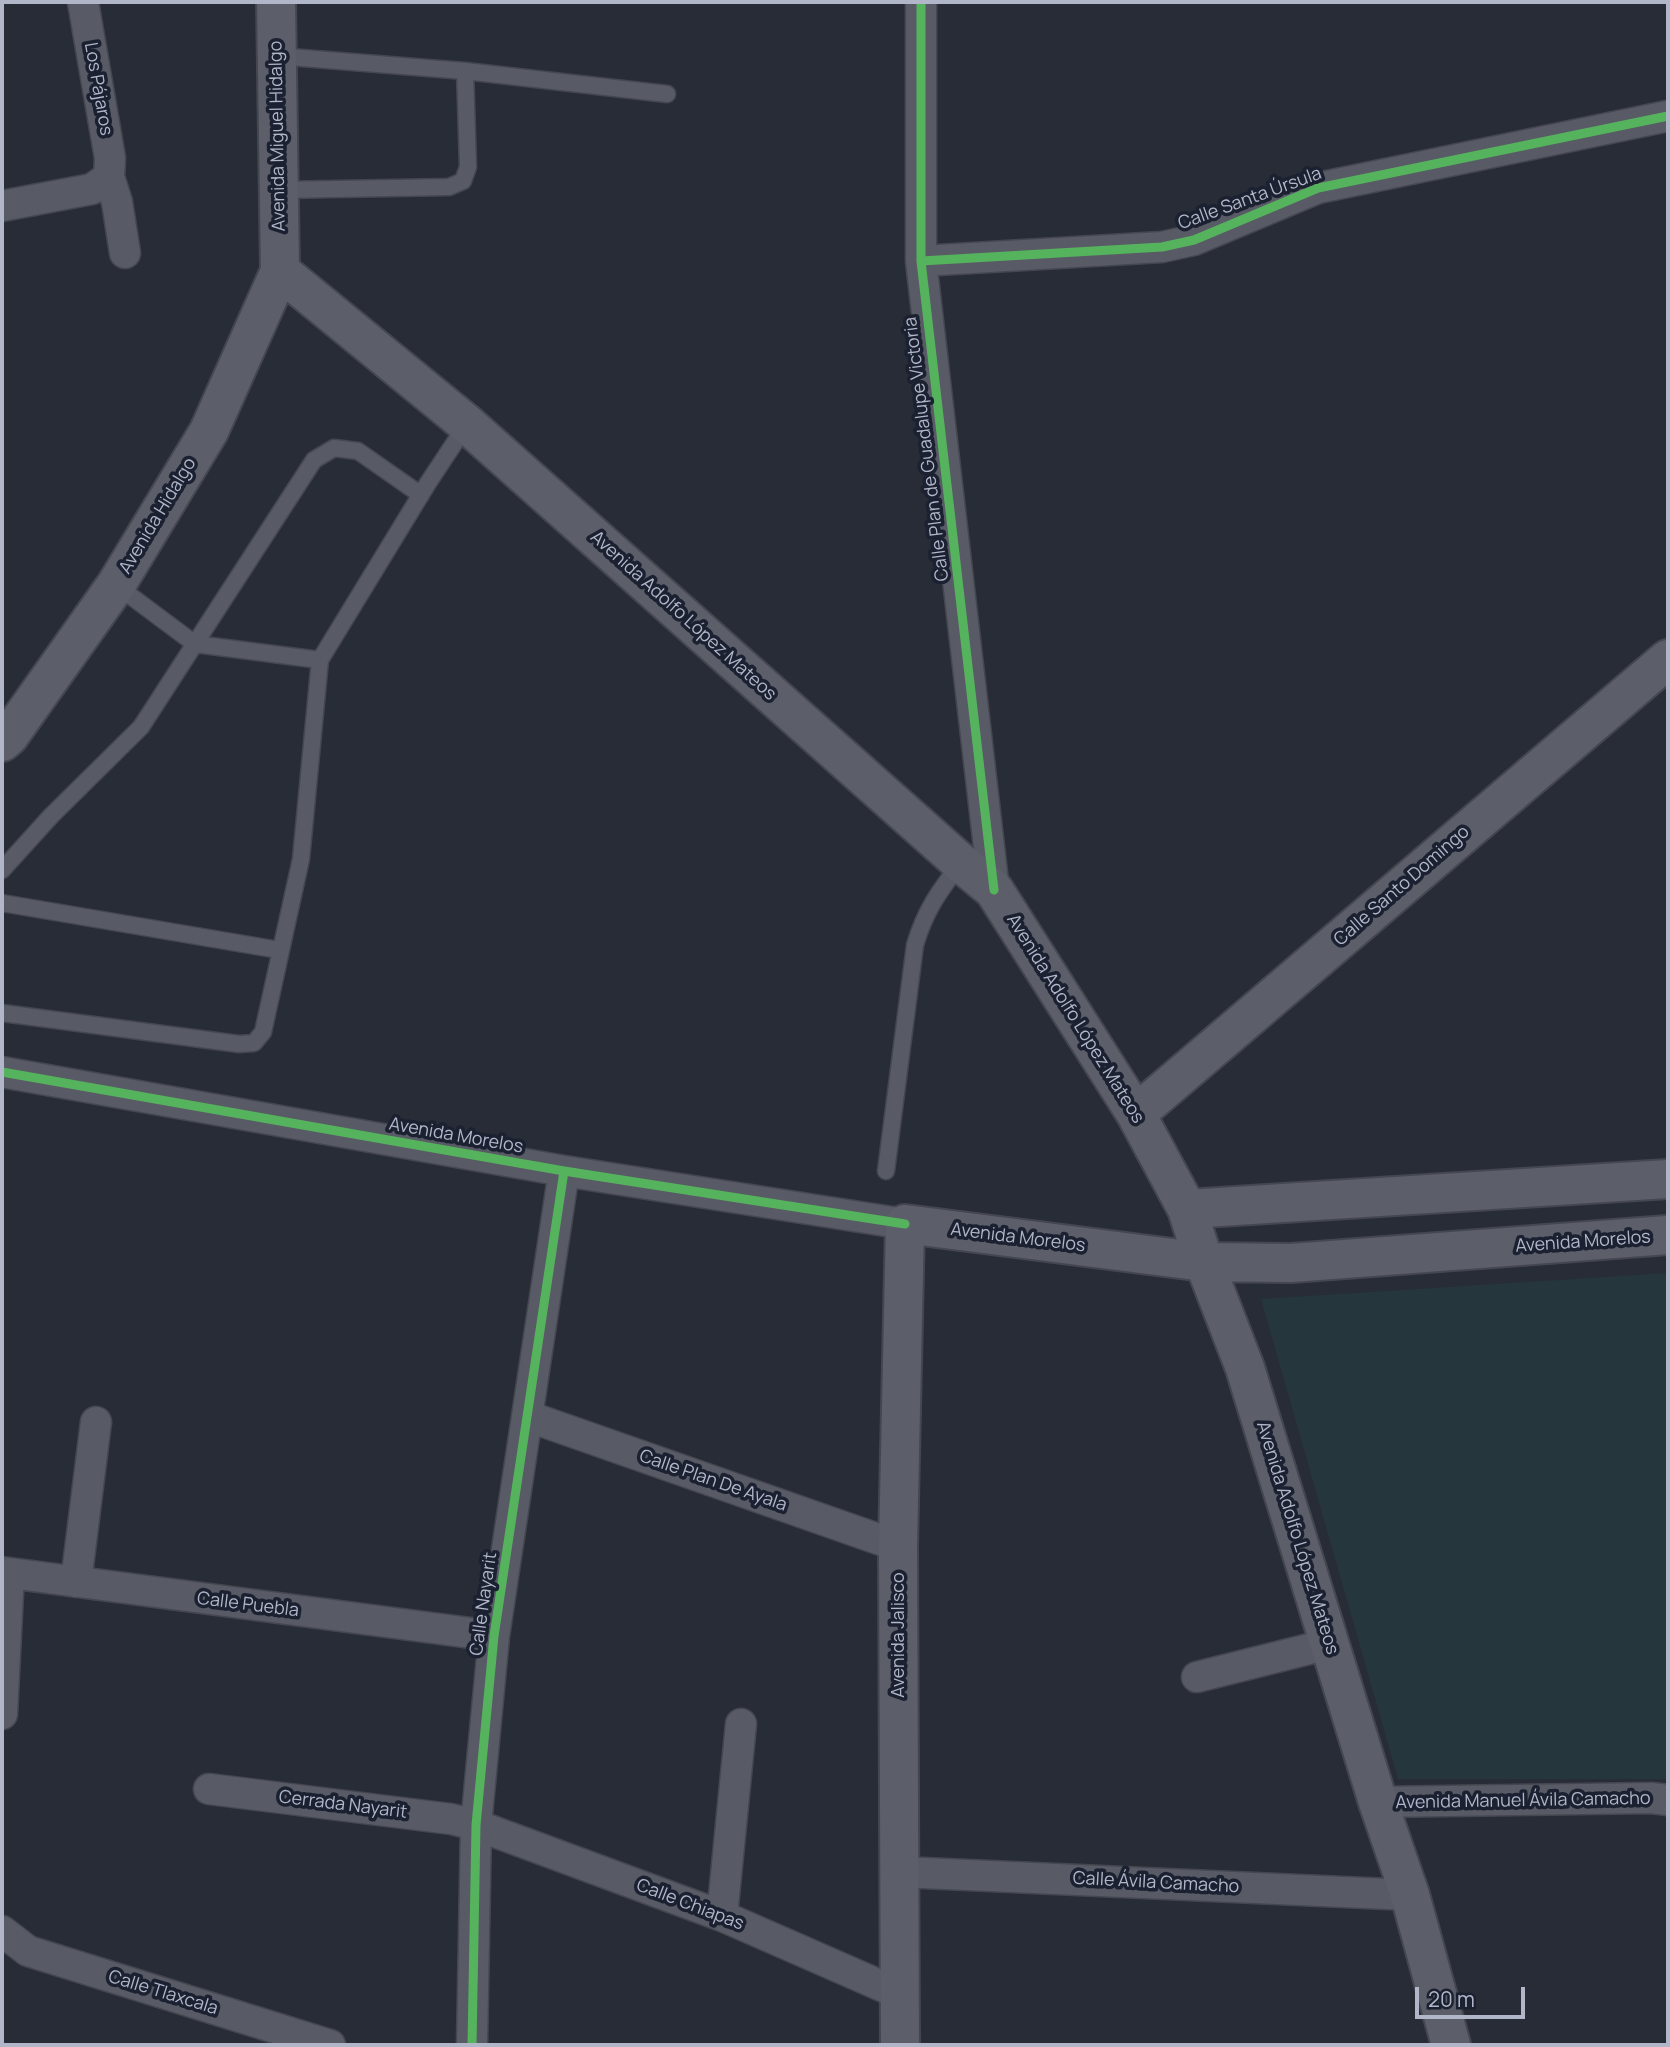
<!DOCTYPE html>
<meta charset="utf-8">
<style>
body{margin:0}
#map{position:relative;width:1670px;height:2047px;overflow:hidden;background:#282c37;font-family:Manrope,sans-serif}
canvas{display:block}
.frame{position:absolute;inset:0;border:4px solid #b1b6c8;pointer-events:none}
.scale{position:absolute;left:1415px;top:1987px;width:110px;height:32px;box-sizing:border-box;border:4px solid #b1b6c8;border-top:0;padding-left:9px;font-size:21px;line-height:24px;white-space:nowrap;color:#b1b6c8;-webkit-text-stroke:5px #1b2131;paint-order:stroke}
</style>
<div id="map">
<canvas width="1670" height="2047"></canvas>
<div class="frame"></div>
<div class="scale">20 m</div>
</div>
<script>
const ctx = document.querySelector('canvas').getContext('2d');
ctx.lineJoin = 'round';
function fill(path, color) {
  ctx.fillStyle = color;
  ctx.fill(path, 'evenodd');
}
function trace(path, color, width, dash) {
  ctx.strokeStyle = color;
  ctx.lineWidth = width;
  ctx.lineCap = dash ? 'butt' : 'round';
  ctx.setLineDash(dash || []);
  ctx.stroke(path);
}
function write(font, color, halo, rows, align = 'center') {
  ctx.font = font + ' Manrope,sans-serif';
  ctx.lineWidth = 7;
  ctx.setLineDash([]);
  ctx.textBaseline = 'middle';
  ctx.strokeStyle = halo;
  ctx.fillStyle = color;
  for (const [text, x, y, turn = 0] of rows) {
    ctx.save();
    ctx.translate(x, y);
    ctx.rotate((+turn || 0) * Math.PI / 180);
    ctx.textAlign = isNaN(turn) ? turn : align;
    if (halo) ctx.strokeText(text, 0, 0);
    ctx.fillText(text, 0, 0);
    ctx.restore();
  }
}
const green = new Path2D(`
 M1668 1273V1779H1398L1261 1299Z`);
const lane = new Path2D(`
 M277 56 465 71 667 94
 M279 190 449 187 463 181 468 167 465 71
 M116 585 195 644 320 660
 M2 870 51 816 141 727 314 460 334 448 358 451 421 495
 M2 903 279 950
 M2 1013 239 1044 254 1043 263 1032 301 859 320 660 428 483 467 424
 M886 1171 915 945C925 911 939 891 961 863`);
const street = new Path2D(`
 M83 2 110 158 109 177 117 202 125 253
 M921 2V261L994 890
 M2 206 92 189 109 177
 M921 261 1162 247 1194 240 1318 188 1668 116
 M2 1072 564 1171 905 1224
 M527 1416 898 1546
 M2 1572 494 1636
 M76 1582 96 1422
 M1197 1677 1329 1644
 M2 1714 9 1573
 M209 1789 451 1819 476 1825 722 1916 900 1994
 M1378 1802 1651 1798 1668 1800
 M901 1872 1410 1895
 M722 1916 741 1724
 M2 1931 28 1951 330 2045
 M472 2045 476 1825 494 1636 564 1171`);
const secondary = new Path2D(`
 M280 271 467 424 961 863 994 890 1136 1114 1187 1209 1204 1262 1245 1368 1378 1802 1410 1895 1451 2045
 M2 742 9 736 116 585 209 431 280 271 276 2
 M1136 1114 1668 659
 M1187 1209 1668 1179
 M900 2045 898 1546 905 1224 1204 1262 1291 1263 1668 1235`);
const cycleway = new Path2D(`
 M921 2V261L994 890
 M921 261 1162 247 1194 240 1318 188 1668 116
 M2 1072 564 1171 905 1224
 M472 2045 476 1825 494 1636 564 1171`);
const streetNames = [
 ["Los Pájaros",98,89,80],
 ["Avenida Miguel Hidalgo",278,136,-91],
 ["Calle Santa Úrsula",1250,199,-20],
 ["Calle Plan de Guadalupe Victoria",927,449,-97],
 ["Avenida Hidalgo",158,516,-59],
 ["Avenida Adolfo López Mateos",683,616,42],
 ["Calle Santo Domingo",1402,886,-41],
 ["Avenida Adolfo López Mateos",1075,1019,58],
 ["Avenida Morelos",456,1136,10],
 ["Avenida Morelos",1018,1238,7],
 ["Avenida Morelos",1583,1242,-4],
 ["Calle Plan De Ayala",713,1481,19],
 ["Avenida Adolfo López Mateos",1297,1538,73],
 ["Calle Nayarit",484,1604,-82],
 ["Calle Puebla",248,1605,7],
 ["Avenida Jalisco",899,1635,-90],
 ["Avenida Manuel Ávila Camacho",1523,1801,-1],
 ["Cerrada Nayarit",343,1805,7],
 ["Calle Ávila Camacho",1156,1883,3],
 ["Calle Chiapas",690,1905,21],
 ["Calle Tlaxcala",163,1993,17]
];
fill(green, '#25363d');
trace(lane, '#444750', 19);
trace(street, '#444750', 33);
trace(secondary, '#444750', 42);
trace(lane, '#585b65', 16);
trace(street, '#585b65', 30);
trace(secondary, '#5c5f6a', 38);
trace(cycleway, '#56b35d', 9);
write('18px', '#b1b6c8', '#1b2131', streetNames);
</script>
